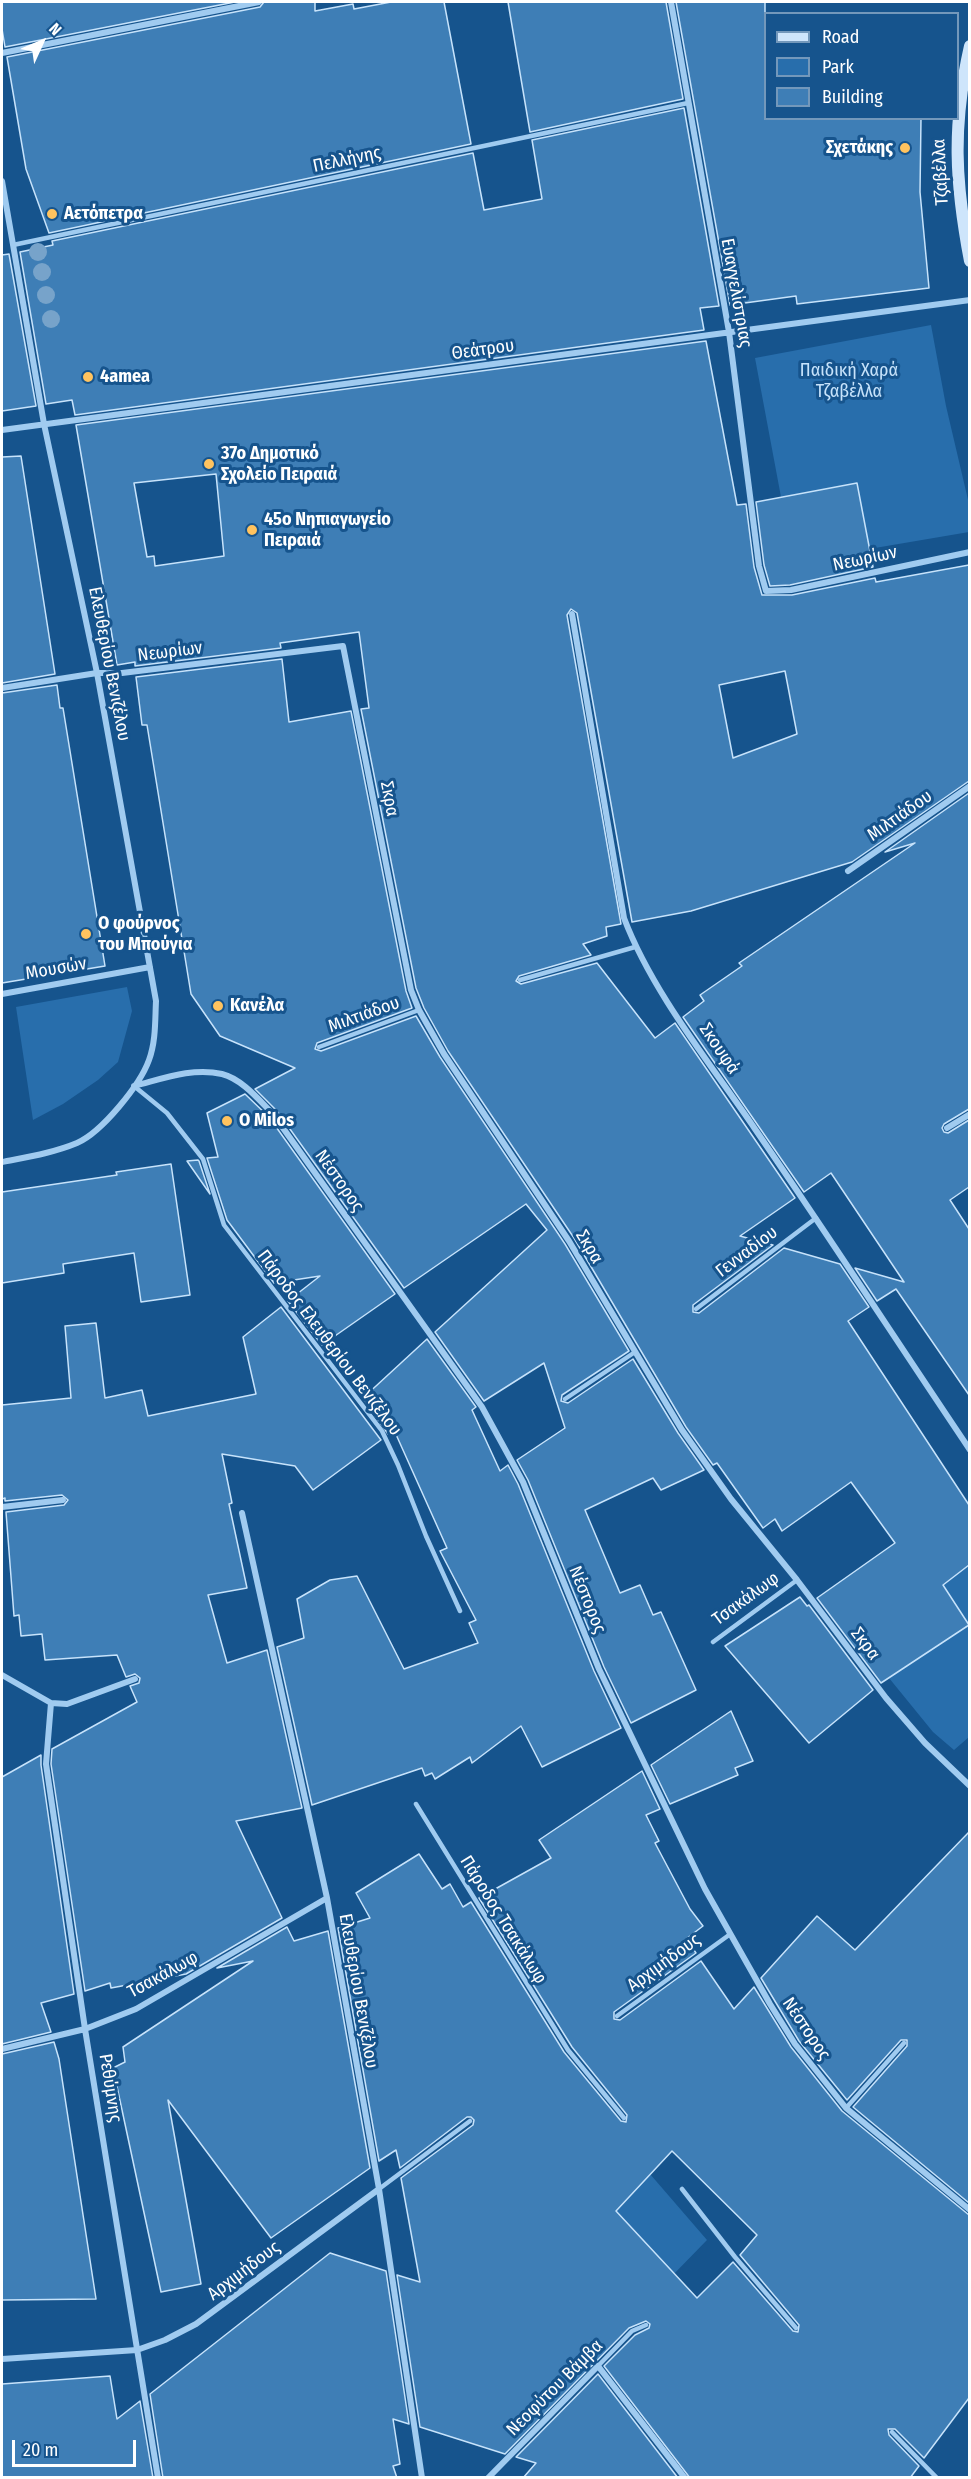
<!DOCTYPE html>
<meta charset="utf-8">
<style>
body{margin:0}
#map{position:relative;width:971px;height:2479px;overflow:hidden;background:#16548d;font-family:"Fira Sans Condensed",sans-serif}
canvas{display:block}
.frame{position:absolute;inset:0;border:3px solid #fff;pointer-events:none}
.legend{position:absolute;left:764px;top:12px;width:195px;height:108px;box-sizing:border-box;background:#16548d;border:2px solid #7398bb;margin:0;padding:8px 10px;list-style:none;font-size:18px;color:#fff}
.legend li{display:flex;align-items:center;gap:12px;height:30px}
.legend b{width:30px;border:2px solid #7398bb}
.north{position:absolute;left:12px;top:12px;width:60px;height:60px;-webkit-text-stroke:4px #16548d;paint-order:stroke;rotate:46deg;font-size:16px;font-weight:700;line-height:24px;text-align:center;color:#fff}
.north::after{content:'';display:block;margin:auto;width:21px;height:27px;background:#fff;clip-path:polygon(50% 0,100% 100%,50% 72%,0 100%)}
.scale{position:absolute;left:12px;top:2440px;width:124px;height:27px;box-sizing:border-box;border:3px solid #fff;border-top:0;padding-left:8px;font-size:18px;line-height:21px;white-space:nowrap;color:#fff;-webkit-text-stroke:4px #16548d;paint-order:stroke}
</style>
<div id="map">
<canvas width="971" height="2479"></canvas>
<div class="frame"></div>
<ul class="legend">
<li><b style="height:8px;background:#cee5fb"></b>Road</li>
<li><b style="height:16px;background:#286eac"></b>Park</li>
<li><b style="height:16px;background:#3e7eb6"></b>Building</li>
</ul>
<div class="north">N</div>
<div class="scale">20 m</div>
</div>
<script>
const ctx = document.querySelector('canvas').getContext('2d');
ctx.lineJoin = 'round';
function fill(path, color) {
  ctx.fillStyle = color;
  ctx.fill(path, 'evenodd');
}
function trace(path, color, width, dash) {
  ctx.strokeStyle = color;
  ctx.lineWidth = width;
  ctx.lineCap = dash ? 'butt' : 'round';
  ctx.setLineDash(dash || []);
  ctx.stroke(path);
}
function write(font, color, halo, rows, align = 'center') {
  ctx.font = font + ' "Fira Sans Condensed",sans-serif';
  ctx.lineWidth = 6;
  ctx.setLineDash([]);
  ctx.textBaseline = 'middle';
  ctx.strokeStyle = halo;
  ctx.fillStyle = color;
  for (const [text, x, y, turn = 0] of rows) {
    ctx.save();
    ctx.translate(x, y);
    ctx.rotate((+turn || 0) * Math.PI / 180);
    ctx.textAlign = isNaN(turn) ? turn : align;
    if (halo) ctx.strokeText(text, 0, 0);
    ctx.fillText(text, 0, 0);
    ctx.restore();
  }
}
const green = new Path2D(`
 M931 325 946 406 969 504V532L869 549 857 483 781 497 755 358Z
 M127 987 132 1011 118 1062 98 1080 63 1104 33 1120 16 1007Z
 M969 1565V1737L954 1750 933 1732 889 1678 968 1625 943 1585Z
 M650 2174 707 2240 670 2278 662 2260 616 2211Z`);
const building = new Path2D(`
 M2 2H235L5 47 2 29Z
 M264 2H315V11L353 4 354 9 391 2H444L471 144 49 233 26 169 7 57 260 7Z
 M508 2H666L683 99 530 132Z
 M676 2H765V118H921L920 192 929 288 797 304 796 296 730 305Z
 M684 108 719 306 700 308 704 330 75 415 72 400 46 404 20 252 53 245 52 241 473 153 484 210 542 199 532 140Z
 M9 254 36 406 2 411V255Z
 M706 341 737 505 746 504 754 567 762 595H792L875 578 876 582 969 565V781L852 862 691 911 632 922 577 613 571 609 567 615 621 924 606 927 607 936 583 944 591 955 519 976 516 981 521 984 597 963 655 1038 675 1023 795 1198 740 1236 773 1245 693 1305V1312L699 1313 784 1248 840 1264 869 1307 848 1321 969 1505V1565L943 1585 969 1625 881 1683 817 1598 895 1543 851 1482 782 1531 775 1519 763 1528 717 1463 713 1465 686 1427 574 1238 448 1051 424 1008 416 988 361 709 369 708 359 632 280 643 281 648 135 666V662L117 665 76 425ZM216 474 224 556 155 566 154 556 147 557 134 483ZM785 671 797 734 733 758 719 685Z
 M21 456 55 674 2 683V457Z
 M857 483 873 567 790 585 770 586 764 565 756 502Z
 M282 659 289 722 351 711 406 991 412 1008 317 1043 315 1049 321 1051 416 1016 440 1057 565 1244 629 1351 562 1395 561 1401 568 1403 633 1359 678 1433 704 1470 661 1490 653 1478 585 1510 620 1593 640 1585 653 1615 661 1612 696 1690 631 1723 604 1667 528 1480 517 1460 565 1428 544 1363 484 1401 435 1332 547 1230 526 1204 404 1288 277 1111 255 1089 295 1068 220 1036 191 994 147 725H142L136 677Z
 M57 685 60 708H63L105 966 2 983V693Z
 M969 793V1109L944 1124 942 1128 944 1132 948 1133 969 1120V1187L950 1200 969 1229V1395L896 1289 877 1301 855 1268 904 1282 831 1173 804 1192 683 1017 704 1001 700 995 742 966 739 963 915 843 885 852Z
 M245 1094 269 1117 395 1294 322 1345 288 1301 320 1276 274 1283 227 1220 207 1158 218 1157 207 1113Z
 M198 1160 199 1161 210 1194 187 1161Z
 M171 1164 190 1295 141 1302 134 1253 63 1264 64 1273 2 1283V1192L117 1175 116 1172Z
 M281 1307 381 1440 313 1490 295 1466 222 1454 232 1503 229 1504 247 1588 208 1595 227 1663 267 1650 302 1808 236 1821 282 1918 186 1974 111 1988 110 1983 85 1991 51 1764 52 1749 137 1702 130 1686 139 1683 140 1678 135 1674 126 1677 117 1655 45 1660 42 1634 21 1636 19 1615 14 1616 6 1512 64 1505 68 1500 62 1495 5 1501V1498L2 1499V1405L71 1398 65 1326 96 1323 105 1398 142 1390 148 1416 256 1394 243 1337Z
 M427 1339 476 1407 472 1410 500 1471 508 1465 518 1484 594 1671 621 1728 542 1767 521 1726 472 1763 470 1757 435 1779 432 1773 425 1776 422 1768 312 1805 277 1647 304 1638 297 1599 330 1580 357 1576 404 1669 478 1643 469 1623 476 1620 440 1551 447 1548 394 1430 388 1434 363 1398Z
 M800 1597 807 1606 809 1605 873 1690 809 1743 725 1646Z
 M731 1711 753 1761 735 1768 738 1775 670 1804 651 1765Z
 M41 1755V1765L74 1994 41 2003 51 2032 2 2044V1777Z
 M642 1771 660 1809 646 1815 659 1841 655 1843 690 1909 703 1926 686 1939 696 1953 614 2012V2019L620 2020 701 1961 734 2009 754 1987 791 2047 842 2111 969 2215V2398L924 2458 895 2429H888L889 2435 919 2466 910 2478H690L604 2366 635 2335 649 2328 650 2324 646 2321 629 2328 505 2454 420 2427 397 2275 420 2282 401 2178 473 2125 474 2120 471 2117H467L400 2168 396 2150 379 2161 338 1928 370 1918 356 1893 419 1854 442 1889 450 1884 463 1907 471 1902 564 2052 621 2121 626 2122 627 2115 572 2047 479 1898 551 1858 539 1840ZM672 2151 757 2235 740 2255 799 2325 798 2332 793 2331 733 2262 697 2298 616 2211Z
 M969 1832V2203L853 2107 907 2046V2040H901L847 2100 799 2041 761 1978 817 1916 855 1950Z
 M287 1927 294 1941 328 1931 370 2168 271 2238 168 2100 201 2284 161 2292 113 2068 125 2062 123 2047 253 1961 217 1968Z
 M54 2042 59 2059 96 2299 2 2300V2054Z
 M330 2253 386 2271 409 2424 393 2419 400 2464 393 2466 397 2478H163L150 2394Z
 M598 2374 678 2478H523L536 2463 516 2457Z
 M110 2376 117 2419 140 2401 153 2478H2V2384Z`);
const lane = new Path2D(`
 M13 245 688 103
 M520 980 635 947
 M319 1047 419 1010
 M134 1086 167 1113 203 1159 224 1225 382 1431 398 1465 426 1536 460 1611
 M696 1309 816 1218
 M565 1399 635 1352
 M713 1642 797 1580
 M416 1804 568 2050 624 2118
 M617 2016 729 1935
 M846 2108 904 2043
 M379 2189 470 2121
 M682 2189 735 2257 796 2328
 M598 2366 632 2331 646 2325
 M892 2432 937 2478`);
const street = new Path2D(`
 M671 2 729 332 759 566 766 591 791 590 970 552
 M2 53 259 2
 M2 181 44 424 97 673 156 1001C155 1020 156 1041 149 1060 140 1085 102 1132 77 1143 53 1153 27 1157 2 1162
 M2 430 970 300
 M572 614 624 918C652 992 710 1063 755 1129 828 1235 898 1343 970 1450
 M2 688 97 673H122L343 646 411 990 419 1010 444 1054 569 1241 682 1430 731 1499 797 1580 886 1698 925 1743 970 1786
 M848 871 970 786
 M2 994 150 967
 M134 1086C162 1079 192 1067 222 1074 242 1079 259 1100 273 1114L482 1407 523 1482 599 1669 705 1889 770 2004 795 2044 846 2108 970 2210
 M947 1128 970 1114
 M2 1507 63 1500
 M242 1513 327 1898 379 2189 422 2478
 M2 1675 51 1703 67 1704 135 1679
 M51 1703 46 1764 85 2029 158 2478
 M2 2049 85 2029 136 2009 327 1898
 M2 2359 137 2350 165 2340 196 2324 379 2189
 M488 2478 598 2366 685 2478`);
const secondary = new Path2D(`
 M970 46C952 126 955 182 970 261`);
const trees = [
 [38,252],
 [42,272],
 [46,295],
 [51,319]
];
const markers = [
 [905,148,6,"#ffc35f"],
 [52,214,6,"#ffc35f"],
 [88,377,6,"#ffc35f"],
 [209,464,6,"#ffc35f"],
 [252,530,6,"#ffc35f"],
 [86,934,6,"#ffc35f"],
 [218,1006,6,"#ffc35f"],
 [227,1121,6,"#ffc35f"]
];
const poiNames = [
 ["Σχετάκης",893,148,"right"],
 ["Αετόπετρα",64,214],
 ["4amea",100,377],
 ["37ο Δημοτικό",221,454],
 ["Σχολείο Πειραιά",221,475],
 ["45ο Νηπιαγωγείο",264,520],
 ["Πειραιά",264,541],
 ["Ο φούρνος",98,924],
 ["του Μπούγια",98,945],
 ["Κανέλα",230,1006],
 ["O Milos",239,1121]
];
const streetNames = [
 ["Πελλήνης",347,160,-12],
 ["Τζαβέλλα",941,172,-93],
 ["Ευαγγελίστριας",736,293,80],
 ["Θεάτρου",483,350,-8],
 ["Νεωρίων",865,559,-12],
 ["Νεωρίων",170,652,-7],
 ["Ελευθερίου Βενιζέλου",109,664,79],
 ["Σκρα",389,799,79],
 ["Μιλτιάδου",900,816,-35],
 ["Μουσών",56,969,-10],
 ["Μιλτιάδου",364,1015,-20],
 ["Σκουφά",719,1049,56],
 ["Νέστορος",339,1181,55],
 ["Σκρα",589,1247,59],
 ["Γενναδίου",747,1252,-37],
 ["Πάροδος Ελευθερίου Βενιζέλου",329,1343,53],
 ["Τσακάλωφ",746,1599,-36],
 ["Νέστορος",587,1600,68],
 ["Σκρα",865,1644,53],
 ["Πάροδος Τσακάλωφ",503,1920,58],
 ["Αρχιμήδους",664,1963,-36],
 ["Τσακάλωφ",163,1975,-29],
 ["Ελευθερίου Βενιζέλου",358,1991,80],
 ["Νέστορος",806,2029,56],
 ["Ρεθύμνης",110,2088,81],
 ["Αρχιμήδους",244,2271,-37],
 ["Νεοφύτου Βάμβα",555,2388,-45]
];
const parkNames = [
 ["Παιδική Χαρά",849,371],
 ["Τζαβέλλα",849,392]
];
fill(green, '#286eac');
fill(building, '#3e7eb6');
trace(building, '#c7e3fb', 1.5);
trace(lane, '#a0cbf0', 4.5);
trace(street, '#a0cbf0', 6);
trace(secondary, '#cee5fb', 12);
ctx.fillStyle = '#77a3ca';
for (const [x, y] of trees) {
  ctx.beginPath();
  ctx.arc(x, y, 9, 0, 2 * Math.PI);
  ctx.fill();
}
for (const [x, y, r, color] of markers) {
  const dot = new Path2D();
  dot.arc(x, y, r, 0, 2 * Math.PI);
  ctx.fillStyle = color;
  ctx.fill(dot);
  trace(dot, '#16548d', 2);
}
write('bold 18px', '#fff', '#16548d', poiNames, 'left');
write('18px', '#fff', '#16548d', streetNames);
write('18px', '#c7e3fb', '#16548d', parkNames);
</script>
